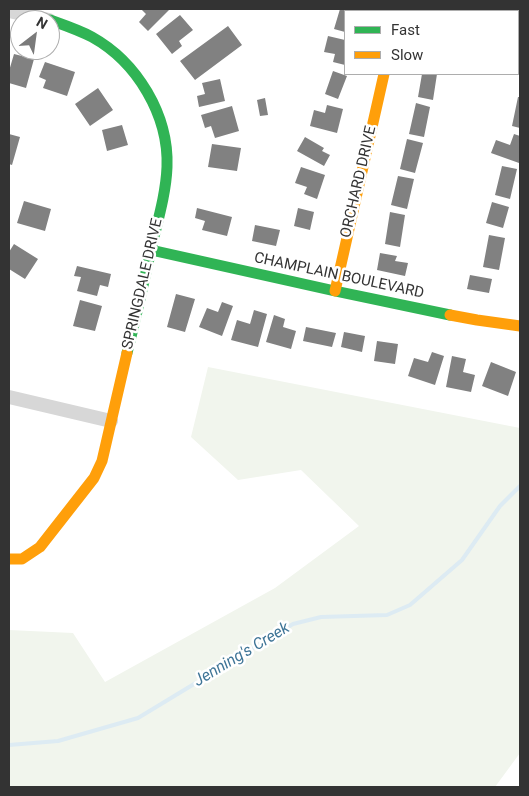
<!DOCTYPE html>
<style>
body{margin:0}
#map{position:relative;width:529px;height:796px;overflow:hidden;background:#fff;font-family:Roboto,sans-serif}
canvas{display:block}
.frame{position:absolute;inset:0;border:10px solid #333;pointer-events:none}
.legend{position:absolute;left:344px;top:10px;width:175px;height:65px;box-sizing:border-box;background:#fff;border:1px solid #adadad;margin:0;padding:6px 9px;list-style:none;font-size:15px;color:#333}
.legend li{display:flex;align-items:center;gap:10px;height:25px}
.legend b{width:25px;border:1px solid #adadad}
.north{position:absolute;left:10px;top:10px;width:50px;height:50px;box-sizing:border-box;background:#fff;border:1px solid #adadad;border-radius:50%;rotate:30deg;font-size:14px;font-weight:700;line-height:20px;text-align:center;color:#333}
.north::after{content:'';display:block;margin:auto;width:18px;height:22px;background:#7a7a7a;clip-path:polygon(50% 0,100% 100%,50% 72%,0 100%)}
</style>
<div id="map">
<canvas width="529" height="796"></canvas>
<div class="frame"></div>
<ul class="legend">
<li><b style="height:6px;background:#30b455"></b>Fast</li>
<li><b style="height:6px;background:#ff9f0a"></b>Slow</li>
</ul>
<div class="north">N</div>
</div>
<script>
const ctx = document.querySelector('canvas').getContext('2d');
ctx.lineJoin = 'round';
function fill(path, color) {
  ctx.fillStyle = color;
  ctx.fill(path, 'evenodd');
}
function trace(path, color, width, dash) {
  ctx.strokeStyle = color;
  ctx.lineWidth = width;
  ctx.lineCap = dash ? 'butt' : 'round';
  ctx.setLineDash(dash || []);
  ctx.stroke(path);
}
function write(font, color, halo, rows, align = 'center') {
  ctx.font = font + ' Roboto,sans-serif';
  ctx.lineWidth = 5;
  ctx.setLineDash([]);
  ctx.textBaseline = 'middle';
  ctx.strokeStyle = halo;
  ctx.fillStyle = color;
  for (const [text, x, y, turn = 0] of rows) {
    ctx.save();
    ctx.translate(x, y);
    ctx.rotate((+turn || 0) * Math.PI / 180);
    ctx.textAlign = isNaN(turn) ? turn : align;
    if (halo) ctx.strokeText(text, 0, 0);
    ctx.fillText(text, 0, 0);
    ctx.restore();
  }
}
const green = new Path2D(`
 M208 367 520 428V753L495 787H9V630L73 633 105 682 275 588 359 526 301 470 238 480 191 437Z`);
const stream = new Path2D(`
 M9 745 58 741 138 718 293 624 321 617 387 615 410 605 462 560 500 506 520 486`);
const building = new Path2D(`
 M141 9H170L148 31 139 22 146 14Z
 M340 9H356L355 11H345V32L334 29Z
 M438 9H454L453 11H437Z
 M180 15 193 30 179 41 182 46 172 54 156 34Z
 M228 26 242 45 195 80 180 61Z
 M328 36 345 40V65L333 62 335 54 324 52Z
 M14 54 34 59 26 88 9 83V71Z
 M45 62 75 72 67 96 43 88 46 80 39 77Z
 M333 71 347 76 338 99 325 94Z
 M422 74H437L433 100 418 97Z
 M220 79 225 101 199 107 197 96 205 94 202 83Z
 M98 88 113 110 90 126 75 104Z
 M518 97H520V128L512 126Z
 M265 98 268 115 260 116 257 100Z
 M416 103 430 107 424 137 409 134Z
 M327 105 343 109 337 133 310 126 314 110 325 113Z
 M232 106 239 131 215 138 211 126 205 128 201 115Z
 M122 125 128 145 107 151 102 130Z
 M9 134 20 137 12 165 9 164Z
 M514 134 520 136V160L519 163 491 153 496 140 510 145Z
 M305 137 324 148 322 151 330 155 324 166 297 151Z
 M407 139 423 143 415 173 400 169Z
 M212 144 241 148 237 171 208 167Z
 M502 166 517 169 510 199 495 195Z
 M301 167 325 175 317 199 304 194 307 187 295 183Z
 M398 176 414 179 407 209 391 205Z
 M24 201 51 209 45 231 17 223Z
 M492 202 509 207 503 228 486 223Z
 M197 208 232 217 227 236 202 230 205 221 195 218Z
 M298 208 314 212 310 230 294 226Z
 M390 212 405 215 400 247 385 244Z
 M255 225 280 230 276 246 252 241Z
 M489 235 505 238 499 270 483 267Z
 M14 244 38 259 25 279 9 269V252Z
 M380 253 397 256 395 261 408 263 405 276 377 270Z
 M77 266 111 274 108 287 100 285 97 296 77 291 81 277 74 276Z
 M470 275 492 279 489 293 467 289Z
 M176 294 195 299 185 332 167 327Z
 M80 300 102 306 95 331 73 326Z
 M222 302 233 306 222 336 199 327 207 308 218 312Z
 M254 310 267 314 258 347 231 340 237 320 250 324Z
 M274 315 285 319 283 327 296 331 291 349 266 342Z
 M306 327 336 333 332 347 303 341Z
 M344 332 365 336 362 352 341 347Z
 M377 341 398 344 395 364 374 361Z
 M432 352 444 356 435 385 408 376 414 358 428 362Z
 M452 356 466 359 463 372 475 375 471 392 446 387Z
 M491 362 516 372 508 396 482 386Z`);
const street = new Path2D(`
 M9 11 49 20
 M398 11V9
 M9 397 111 421`);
const fast = new Path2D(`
 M50 20C64 25 79 30 92 37 137 62 169 115 167 167 166 193 158 220 152 245 144 282 136 317 127 353
 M151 250 335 291 450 315`);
const slow = new Path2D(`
 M335 291 384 74
 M450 315 477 320 520 326
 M9 559H22L40 547 94 478 102 461 127 353`);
const streetNames = [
 ["ORCHARD DRIVE",359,182,-77],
 ["CHAMPLAIN BOULEVARD",339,276,12],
 ["SPRINGDALE DRIVE",143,284,-77]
];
const waterNames = [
 ["Jenning's Creek",242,655,-31]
];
fill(green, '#f1f5ed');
trace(stream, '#ddebf3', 4);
fill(building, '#818181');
trace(street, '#d7d7d7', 14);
trace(fast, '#30b455', 11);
trace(slow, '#ff9f0a', 11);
write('15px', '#333', '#fff', streetNames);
write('italic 16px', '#3f7597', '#fff', waterNames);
</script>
